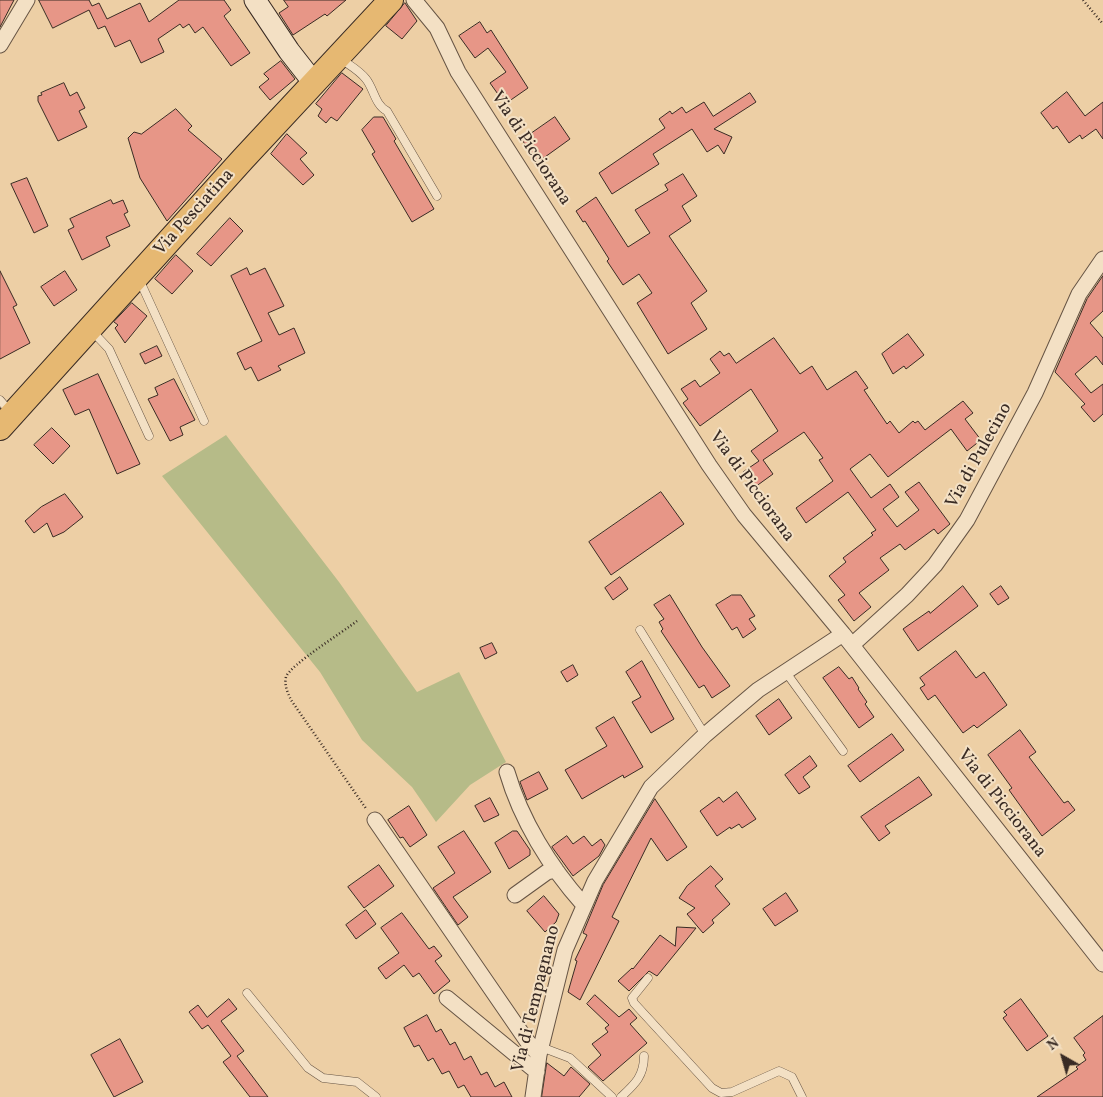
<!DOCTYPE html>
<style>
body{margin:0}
#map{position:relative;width:1103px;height:1097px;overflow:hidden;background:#edcfa5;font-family:Vollkorn,serif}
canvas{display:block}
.north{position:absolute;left:1038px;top:1032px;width:50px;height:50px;-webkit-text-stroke:4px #f3e0c4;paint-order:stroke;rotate:322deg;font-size:14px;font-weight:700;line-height:20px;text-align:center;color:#392b24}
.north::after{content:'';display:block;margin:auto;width:18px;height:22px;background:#392b24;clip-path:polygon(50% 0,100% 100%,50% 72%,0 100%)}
</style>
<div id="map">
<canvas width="1103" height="1097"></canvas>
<div class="north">N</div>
</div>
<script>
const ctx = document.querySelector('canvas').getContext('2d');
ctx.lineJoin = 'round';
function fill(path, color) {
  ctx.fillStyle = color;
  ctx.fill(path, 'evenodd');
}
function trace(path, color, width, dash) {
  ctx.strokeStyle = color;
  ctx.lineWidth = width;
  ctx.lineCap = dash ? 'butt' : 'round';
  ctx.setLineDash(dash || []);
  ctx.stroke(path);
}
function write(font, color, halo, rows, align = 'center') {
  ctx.font = font + ' Vollkorn,serif';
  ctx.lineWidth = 4;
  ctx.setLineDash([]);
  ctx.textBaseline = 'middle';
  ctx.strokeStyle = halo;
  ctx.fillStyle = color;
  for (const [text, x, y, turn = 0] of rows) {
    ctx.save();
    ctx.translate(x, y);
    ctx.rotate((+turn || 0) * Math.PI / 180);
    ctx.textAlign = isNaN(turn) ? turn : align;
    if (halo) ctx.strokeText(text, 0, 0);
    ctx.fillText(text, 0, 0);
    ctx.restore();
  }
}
const green = new Path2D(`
 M226 435 339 582 417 692 459 672 506 762 470 785 436 822 412 787 362 740 320 672 162 476Z`);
const building = new Path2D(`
 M0 0H14L0 27Z
 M39 0H89L92 6 99 3 107 19 140 3 149 22 179 0H224L231 10 224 16 250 53 231 66 203 27 195 33 189 24 183 28 180 24 158 39 164 52 141 63 130 40 115 47 105 26 98 29 89 10 53 28Z
 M284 0H346L327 16 325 14 293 35 279 13 288 7Z
 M405 3 417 21 402 39 386 26Z
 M480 22 487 33 491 30 528 88 505 104 490 83 506 72 488 48 475 58 459 36Z
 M281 61 295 79 270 100 259 87 269 79 264 74Z
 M342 73 363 89 337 121 331 117 326 123 318 116 322 109 316 104Z
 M64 83 70 96 77 92 85 108 79 111 87 127 58 141 38 101V96L42 95 41 93Z
 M1067 92 1085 116 1103 102V139L1096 129 1082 139 1080 135 1069 143 1057 126 1053 129 1041 113Z
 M750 93 756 102 714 129 732 137 724 154 718 145 707 152 692 129 653 154 659 164 612 194 599 173 665 128 659 119 670 111 672 114 682 107 686 113 704 102 713 116Z
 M176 109 192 126 188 130 222 159 167 221 140 178 128 138 134 132 141 134Z
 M374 117H383L396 139 394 141 434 209 412 222 372 154 375 152 362 130Z
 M555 117 570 139 538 162 522 140Z
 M287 134 307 153 300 159 314 175 303 185 271 154Z
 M683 174 697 196 682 206 691 221 669 236 707 291 691 303 707 329 668 354 637 303 652 293 639 274 623 285 607 261 609 259 585 221 583 222 576 211 596 197 628 247 650 233 635 210 668 190 665 185Z
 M27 178 48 226 34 233 11 184Z
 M111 200 113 204 123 200 128 212 124 214 130 226 106 237 110 246 82 260 68 230 74 227 70 219Z
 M230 218 243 231 211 266 197 254Z
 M176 255 193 271 172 294 155 279Z
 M247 268 250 275 265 268 284 306 268 313 279 335 294 328 305 353 278 366 281 370 258 381 251 367 245 370 237 353 262 341 231 276Z
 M0 271 17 305 13 307 30 343 0 359Z
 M65 271 77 290 54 306 41 287Z
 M1103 276V311L1090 323 1103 338V365L1096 356 1075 374 1091 393 1103 384V414L1094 422 1081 407 1085 404 1055 372 1087 299Z
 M132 303 147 316 125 343 115 328 118 325 114 322Z
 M908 334 924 355 906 369 904 366 893 374 882 354Z
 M774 338 800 374 812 366 827 390 856 371 868 388 864 390 887 424 890 421 899 433 913 421 915 423 918 421 925 430 963 401 973 413 965 419 981 440 967 451 951 429 888 477 870 454 850 469 871 498 890 484 899 497 883 509 897 527 919 510 905 492 919 482 950 524 938 534 934 529 905 550 900 544 880 558 889 570 859 593 871 607 854 621 838 600 845 595 829 576 846 562 843 558 873 535 871 533 876 530 848 492 806 523 796 508 833 481 819 460 823 458 804 432 763 460 773 474 755 487 743 472 759 461 751 451 778 431 751 389 700 426 683 403 688 399 681 389 695 380 700 387 720 373 710 359 720 351 724 356 729 353 736 363Z
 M157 346 162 356 145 364 140 354Z
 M98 374 140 464 117 474 89 409 75 415 63 390Z
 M174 379 195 420 180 427 183 435 170 441 148 399 158 395 155 388Z
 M52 428 70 446 53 464 34 445Z
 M661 492 684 524 611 575 589 542Z
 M65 494 83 517 64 532 53 537 47 523 34 533 25 521 41 507Z
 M620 577 628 589 613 600 605 588Z
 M963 586 978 606 918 651 903 629 929 611 930 613Z
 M1001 586 1009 598 998 605 990 594Z
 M670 595 702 647 730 686 712 698 704 685 699 688 661 631 663 629 659 622 664 619 654 605Z
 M732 595H741L755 616 749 619 756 629 743 638 737 627 732 630 716 605Z
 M492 643 497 653 485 659 480 648Z
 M956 651 976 678 984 672 1007 705 977 728 974 725 963 733 935 695 928 700 920 688 925 685 920 678Z
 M642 661 674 719 651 733 632 702 641 697 626 672Z
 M573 665 578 675 567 682 561 672Z
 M839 667 849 679 852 677 859 688 858 689 867 702 865 704 874 717 859 728 823 678Z
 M779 699 792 718 769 735 756 716Z
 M614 717 643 767 624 778 623 775 582 799 565 770 607 746 596 728Z
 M1020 730 1036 752 1029 757 1064 803 1068 801 1075 810 1042 836 1009 790 1012 788 988 755Z
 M892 734 904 750 860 782 848 766Z
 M810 756 817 766 803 777 810 787 799 794 785 775Z
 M539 772 548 789 527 800 520 782Z
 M919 777 932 795 885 826 890 833 879 841 861 817Z
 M737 792 756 819 742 828 739 824 731 829 730 827 717 836 700 811 719 797 723 802Z
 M490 798 499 815 484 822 475 806Z
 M655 799 687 847 667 861 651 838 612 917 619 921 580 1000 568 992 577 961 575 960 587 935 583 933 603 885Z
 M409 806 427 835 410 847 403 837 400 838 388 820Z
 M464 831 491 872 453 897 468 917 458 925 433 888 455 873 438 847Z
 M513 831H517L530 850V855L509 869 495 843Z
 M567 836 573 844 584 836 592 846 601 839 605 845 599 856 573 876 552 847Z
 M379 865 394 886 364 908 348 887Z
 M711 866 723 879 715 886 730 904 712 920 714 923 703 933 687 914 695 908 679 898 687 886Z
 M786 893 798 911 775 926 763 909Z
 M544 896 559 914 556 922 545 932 527 911Z
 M366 910 376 924 356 939 346 925Z
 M402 913 429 949 434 946 442 956 435 961 450 981 434 994 419 973 413 977 404 965 386 979 378 968 399 953 381 928Z
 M677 927 696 928 657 976 649 971 629 991 618 981 632 968 633 969 660 935 675 946Z
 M595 995 619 1017 629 1009 637 1018 630 1024 647 1043 603 1081 588 1067 601 1055 592 1044 608 1032 605 1028 609 1025 587 1004Z
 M229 999 237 1009 221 1021 244 1051 237 1056 268 1097H250L223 1062 231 1056 208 1025 202 1029 189 1012 198 1005 207 1017Z
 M1021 999 1048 1036 1027 1051 1003 1018 1007 1015 1004 1012Z
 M427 1015 436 1032 441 1029 450 1045 455 1042 464 1060 471 1056 481 1075 487 1072 495 1087 504 1082 512 1097H471L464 1085 458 1088 449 1071 442 1074 433 1058 428 1061 419 1045 414 1047 404 1028Z
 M1103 1016V1097H1037L1078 1069 1076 1067 1086 1060 1083 1055 1085 1053 1074 1038Z
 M120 1039 143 1082 114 1097 91 1055Z
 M547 1063 564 1076 571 1067 590 1084 579 1097H542Z`);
const path = new Path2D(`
 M1083 0 1103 24
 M357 621C343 632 290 665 286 677 284 686 288 693 291 700L367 810`);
const lane = new Path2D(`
 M341 59C349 65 359 70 366 79 374 89 375 105 387 111L437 196
 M139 279 204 421
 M92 331 109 349 149 436
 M0 400 11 413
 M640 630 705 735
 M785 671 843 751
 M648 978 632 998 634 1003 712 1088 721 1093 732 1092 779 1071 792 1077 802 1097
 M247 993 308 1068 323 1078 357 1082 376 1097
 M541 1047 570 1058 612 1097
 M621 1097C635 1084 644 1076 644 1056`);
const street = new Path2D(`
 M414 0 437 28 458 72 709 465 744 515 843 634 1103 964
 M0 45 27 0
 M852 645 907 595 935 565 967 520 1035 393 1079 294 1103 259
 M507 772C521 820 550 867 583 904
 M375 820 527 1041 539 1055
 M515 895 547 872 556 870
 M447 998 537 1072
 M533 1097 539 1055 565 950 595 881 651 787 705 735 758 690 843 634`);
const secondary = new Path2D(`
 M255 0 289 51 314 83`);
const primary = new Path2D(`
 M0 428 243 159 391 0`);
const streetNames = [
 ["Via di Picciorana",530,149,57],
 ["Via Pesciatina",195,213,-48],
 ["Via di Pulecino",980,456,-61],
 ["Via di Picciorana",751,487,54],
 ["Via di Picciorana",1001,804,52],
 ["Via di Tempagnano",537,999,-76]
];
fill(green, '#b6bb88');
fill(building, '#e79687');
trace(building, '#392b24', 1);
trace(lane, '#665444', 9);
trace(street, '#665444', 17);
trace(secondary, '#392b24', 23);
trace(primary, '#392b24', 26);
trace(path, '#392b24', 2.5, [1, 2.5]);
trace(lane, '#f3e0c4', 8);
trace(street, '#f3e0c4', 15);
trace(secondary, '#f3e0c4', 21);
trace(primary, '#e6b872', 24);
write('18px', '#392b24', '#f3e0c4', streetNames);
</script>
